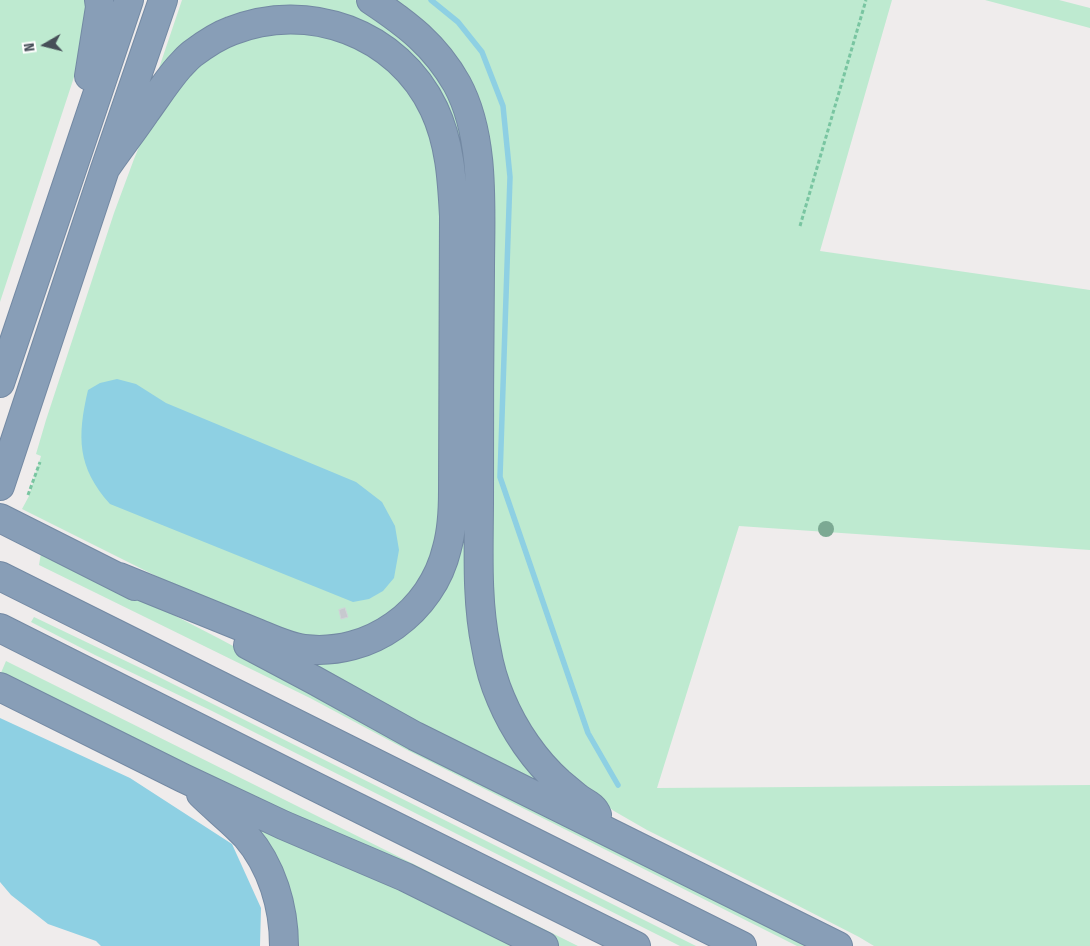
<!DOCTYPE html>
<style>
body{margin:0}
#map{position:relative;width:1090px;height:946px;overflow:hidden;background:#efecec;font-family:"Fira Sans Condensed",sans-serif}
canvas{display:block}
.north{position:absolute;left:20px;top:20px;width:50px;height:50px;-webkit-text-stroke:4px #fff;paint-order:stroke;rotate:262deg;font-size:14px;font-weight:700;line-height:20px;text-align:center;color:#464f58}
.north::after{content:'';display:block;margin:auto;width:18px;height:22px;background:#464f58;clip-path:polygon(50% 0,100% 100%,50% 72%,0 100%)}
</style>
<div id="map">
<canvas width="1090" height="946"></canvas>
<div class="north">N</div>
</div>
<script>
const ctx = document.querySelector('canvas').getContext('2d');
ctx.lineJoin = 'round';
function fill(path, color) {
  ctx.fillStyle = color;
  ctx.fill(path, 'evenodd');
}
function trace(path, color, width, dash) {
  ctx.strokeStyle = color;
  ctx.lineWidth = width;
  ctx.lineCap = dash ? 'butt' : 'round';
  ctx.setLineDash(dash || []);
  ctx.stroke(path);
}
const green = new Path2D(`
 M0 0H89L78 65 0 302Z
 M182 0H355L383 17 435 67 466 138 471 604 556 795 301 660 395 641 410 631 422 619 462 522 433 86 299 9 156 77Z
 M388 0H892L820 251 1090 290V550L739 526 657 788 1090 785V946H874L859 937 787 900 647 830 614 811 581 788 552 762 515 707 491 618 488 148Z
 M985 0H1059L1090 8V28Z
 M294 28 359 45 405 83 429 127 441 177 440 522 429 565 400 609 356 633 304 638 198 597 22 509 29 496 41 456 36 454 46 420 114 213 134 159 151 118 162 99 221 45Z
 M42 547 220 639 302 683 819 946H797L409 751 310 698 39 565Z
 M34 617 153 674 696 946H680L212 711 95 655 31 622Z
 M6 661 578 946H558L0 675Z
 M244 821 369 872 521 946H295Z`);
const water = new Path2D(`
 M117 379 136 384 166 403 356 482 382 502 395 526 399 550 394 578 383 591 369 599 353 602 110 504C77 467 77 437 88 390L100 383Z
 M0 718 130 778 232 844 261 908 260 946H101L96 941 48 924 11 895 0 882Z`);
const stream = new Path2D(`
 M431 0 458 22 482 52 503 106 510 177 500 477 588 733 618 785`);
const building = new Path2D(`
 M345 608 348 617 341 619 339 610Z`);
const path = new Path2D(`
 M800 226 866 0
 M28 495 40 462`);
const highway = new Path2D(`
 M371 0C407 24 435 45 457 84 486 137 480 211 480 270 479 346 479 423 479 499 479 548 476 599 486 647 489 665 494 683 501 699 514 730 535 761 560 783 566 788 572 793 578 798 585 803 594 806 597 815
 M89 76 100 7 99 0
 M105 169C118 150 132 132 145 113 156 98 166 82 179 67 183 63 187 58 192 54 204 45 217 36 231 31 308 0 398 33 434 109 450 143 452 179 454 216L453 491C453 510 452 530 447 548 432 612 370 657 304 649 288 647 272 639 257 633L119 577
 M0 383 129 0
 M0 486 105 169 163 0
 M0 518 135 586
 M0 576 742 946
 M0 628 314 786 636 946
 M248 645 314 680 415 736 838 946
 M0 687 183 778 283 825 405 877 544 946
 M201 794C215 808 232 821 246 836 272 866 284 907 284 946`);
const trees = [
 [826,529]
];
fill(green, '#beead0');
fill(water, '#8ed0e3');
trace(stream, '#8ed0e3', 5.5);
fill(building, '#c7c9cf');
trace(building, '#d1d3d8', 1);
trace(highway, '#7389a3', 30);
trace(path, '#79c5a1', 3, [4, 2.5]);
trace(highway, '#889eb7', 28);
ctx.fillStyle = '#7ca993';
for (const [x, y] of trees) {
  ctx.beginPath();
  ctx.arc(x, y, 8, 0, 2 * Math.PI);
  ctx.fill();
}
</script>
